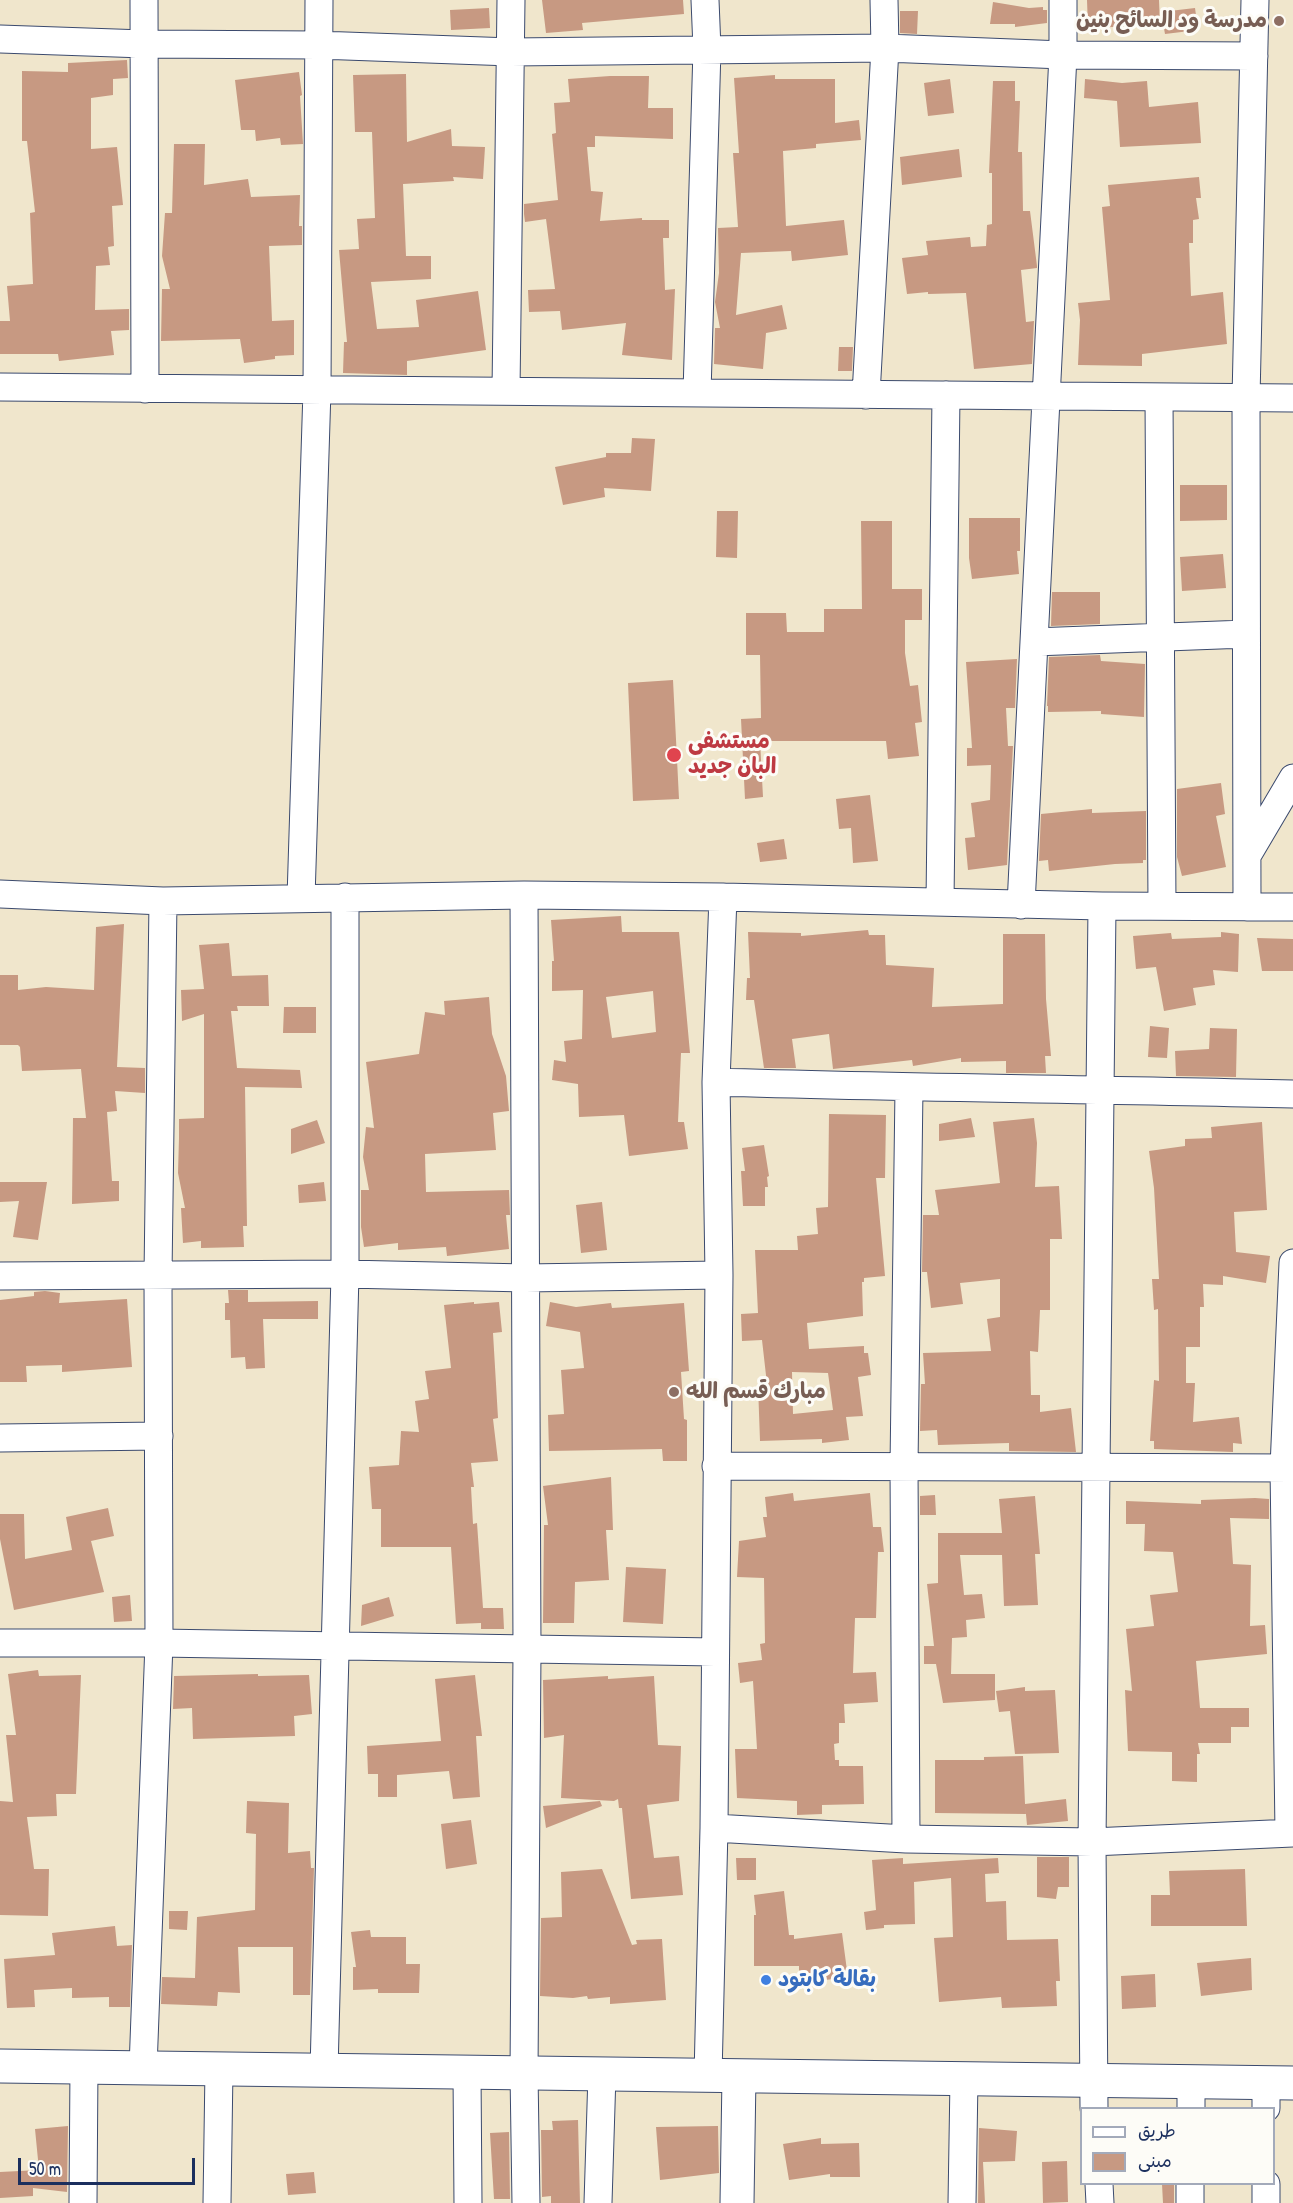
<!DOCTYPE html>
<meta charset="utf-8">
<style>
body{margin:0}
#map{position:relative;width:1293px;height:2203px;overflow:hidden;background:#f0e6cc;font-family:"Patrick Hand","Playpen Sans Arabic",sans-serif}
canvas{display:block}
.legend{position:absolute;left:1080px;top:2107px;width:195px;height:78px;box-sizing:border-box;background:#fdfcf7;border:2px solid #a3aaba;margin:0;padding:8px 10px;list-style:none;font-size:18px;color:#1b2f5e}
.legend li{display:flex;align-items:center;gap:12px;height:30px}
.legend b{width:30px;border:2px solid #a3aaba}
.scale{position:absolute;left:18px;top:2158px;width:177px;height:27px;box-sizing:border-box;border:3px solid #1b2f5e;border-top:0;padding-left:8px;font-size:18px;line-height:21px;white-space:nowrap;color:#1b2f5e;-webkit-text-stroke:4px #fdfcf7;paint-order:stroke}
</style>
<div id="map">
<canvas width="1293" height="2203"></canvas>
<ul class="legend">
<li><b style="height:8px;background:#fff"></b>طريق</li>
<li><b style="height:16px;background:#c79982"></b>مبنى</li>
</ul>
<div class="scale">50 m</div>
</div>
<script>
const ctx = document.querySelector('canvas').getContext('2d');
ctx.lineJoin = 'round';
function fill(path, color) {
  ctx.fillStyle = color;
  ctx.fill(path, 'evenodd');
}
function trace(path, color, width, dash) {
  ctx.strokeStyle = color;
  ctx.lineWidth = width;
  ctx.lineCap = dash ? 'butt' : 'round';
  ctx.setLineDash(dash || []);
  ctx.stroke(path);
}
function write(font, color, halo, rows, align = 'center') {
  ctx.font = font + ' "Patrick Hand","Playpen Sans Arabic",sans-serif';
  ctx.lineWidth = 6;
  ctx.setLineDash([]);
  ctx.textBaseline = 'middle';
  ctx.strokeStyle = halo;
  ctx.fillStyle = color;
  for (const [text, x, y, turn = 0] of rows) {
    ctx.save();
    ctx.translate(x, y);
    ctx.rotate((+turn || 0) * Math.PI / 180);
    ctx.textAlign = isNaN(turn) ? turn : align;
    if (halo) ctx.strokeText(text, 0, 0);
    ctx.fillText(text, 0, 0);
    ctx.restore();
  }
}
const building = new Path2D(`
 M542 0H683L684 14 582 23 583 30 546 33Z
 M1087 0H1159L1160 25 1088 28Z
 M993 2 1029 8 1043 7V10H1047V23L1015 27V24H990Z
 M489 8 490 28 451 30 450 10Z
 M1195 8 1198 30 1165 34 1161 12Z
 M900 11H918L917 34 900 33Z
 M127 60 128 78 113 79V95L91 98V149L117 147 123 205 112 206 114 246 108 247 110 265 96 266 95 310 129 309V330L111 331 114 355 59 361 58 354H0V321H10L7 286 33 284 30 213 35 212 27 141H22V71L68 72V63Z
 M299 72 302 95 300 96 303 144 281 145 280 138 256 141 255 130H241L235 80Z
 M406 74 407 142 451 129 452 146 485 147 483 179 453 177 454 181 403 184 406 256H431V279L371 282 377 329 419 327 416 300 478 291 486 350 407 361V375L343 373 344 342H347L339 250 359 249 357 219 375 218 372 132H355L353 75Z
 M775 75V79H835V123L859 120 861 140 816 144V148L783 151 786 226 844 220 848 255 792 261 791 251 741 253 736 315 782 305 787 329 766 333 763 369 714 364 715 328H720L715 302 719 273 718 228 738 227 733 153H739L734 78Z
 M610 76H649L648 108H673V139L595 136V147H587L591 191 603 192 600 221 642 218V220H669V238H663L665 290 675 289 672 360 622 355 626 323 562 330 560 311 529 312 528 290 555 289 546 219 525 222 524 214V204L558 200 552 134 556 133 554 103 570 102 568 79Z
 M950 79 954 113 928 116 924 83Z
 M1085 79 1122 83 1147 81 1149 107 1198 102 1201 143 1120 147 1117 101 1084 98Z
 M993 81H1015V101H1020L1018 152H1022L1023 211H1030L1037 266V268L1021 270 1026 322 1034 321 1032 364 974 369 966 293 928 294V292L907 294 902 258 928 255 926 241 970 237 971 247 986 246 987 225 992 224V173H989Z
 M174 144H205L204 185 248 179 251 197 300 195 299 226H302V245L269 246 272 321 294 320V355L275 356V359L244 363 240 339 161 341 162 289H170L162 256 165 213H172Z
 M959 149 962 177 902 185 900 157Z
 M1199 177 1201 198H1196L1199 219 1193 220V243H1189L1191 296 1223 292 1227 344 1142 354V366L1078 365 1080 320 1078 303 1110 300 1102 207 1110 206 1108 185Z
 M839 347H853L852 371H838Z
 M632 438 655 439 651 491 604 488 605 497 563 505 555 467 606 457V453H631Z
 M1180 485H1227V520L1180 521Z
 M717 511H738L737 558 716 557Z
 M969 518H1020V551H1017L1019 574 972 579 969 558Z
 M861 521H892V589H922V620H905V653L910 686 918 685 922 722 915 723 919 756 888 759 886 741H760L763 797 745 799 741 719 761 718 760 655H746V613H786L787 632H824V609H862Z
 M1223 554 1226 588 1182 591 1180 557Z
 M1052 592H1100V624L1051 626Z
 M1100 655 1101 661 1145 664 1144 717 1101 714V711L1048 712V706H1047L1049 657Z
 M1017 659 1015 708H1006L1008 746H1013L1007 865 968 870 965 838 975 837 971 803 990 800 991 765 967 766V748H972L966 662Z
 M673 680 679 799 633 801 628 683Z
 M1221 783 1225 814 1216 816 1226 867 1182 876 1177 857V789Z
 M870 795 878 861 853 863 851 828 839 829 836 799Z
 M1092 809V813L1146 811V860H1143V863L1115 864 1049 871 1048 860 1039 861 1041 814Z
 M784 839 787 859 760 862 757 843Z
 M621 916 622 932H679L690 1053H681L678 1122H684L688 1149 629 1156 624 1115 579 1117 578 1084 552 1080 554 1060 566 1062 564 1041 582 1039 583 990 552 991V961H554L551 920ZM653 991 656 1032 612 1038 606 997Z
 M124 924 117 1067 145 1068V1093L115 1091 117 1111 107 1112 112 1181H119V1201L72 1204 73 1118H86L81 1069 22 1071 20 1047 18 1045H0V975H18V990L46 987 94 990 96 927Z
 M868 930 869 935H885L886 965 934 968 932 1007 1003 1004V934H1045L1046 999 1051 1056H1045L1046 1073H1006V1061L961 1062V1058L913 1066 912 1060 833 1069 829 1034 792 1039 796 1068H764L754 1000H746L747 978H750L748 932 801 933V936Z
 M1221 932 1239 934 1238 972 1213 970 1215 985 1193 988 1196 1005 1164 1011 1156 967 1136 969 1133 936 1171 933 1172 939 1221 937Z
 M1257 938 1293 939V971H1262Z
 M229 943 232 976 268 975 269 1006H237L238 1011H231L237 1068 300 1070 302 1088 245 1087 247 1226H243L244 1247 201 1248V1241L183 1243 181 1208H185L178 1173 179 1138V1119L204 1118V1014L182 1021 181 990 204 989 199 945Z
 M489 997 492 1034 506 1076 509 1111 493 1113 496 1150 425 1154 426 1192 509 1190 510 1215H506L509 1249 447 1256 446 1247 398 1250V1243L364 1247 361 1227V1190H369L363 1157 366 1127 374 1128 366 1062 419 1054 425 1012 445 1015 444 1001Z
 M284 1007H316V1033H283Z
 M1150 1026 1169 1028 1167 1058 1148 1057Z
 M1210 1028 1237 1029 1236 1077 1176 1076 1175 1051 1209 1049Z
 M829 1114 886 1115 885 1178H876L885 1276 864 1278V1282H862L863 1316 807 1323 809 1349 864 1346V1353H868L871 1375 858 1377 863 1416 846 1417 849 1440 822 1443V1439L760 1441 758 1385 767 1384 762 1340 742 1341 741 1314 758 1313 755 1250H798L797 1236 818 1234 816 1208 828 1207ZM792 1372 828 1373 833 1410 793 1414Z
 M971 1118 975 1137 939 1141V1124Z
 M1034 1118 1037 1143 1035 1187 1059 1186 1062 1239H1050V1310H1040L1038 1352 1030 1351 1031 1395H1040V1412L1071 1408 1076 1452 1009 1451V1443L938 1445 937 1430 920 1431 921 1384H925L923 1353 991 1351 987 1319 1000 1317V1279L960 1283 963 1304 931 1308 927 1272H922L923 1215H939L935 1190 1000 1183 993 1122Z
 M317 1120 325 1143 291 1154V1129Z
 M1262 1122 1267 1210 1234 1212 1236 1252 1270 1256 1266 1283 1223 1276V1285L1203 1284 1204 1307H1200V1347H1186V1383H1195L1193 1422 1239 1417 1242 1444 1233 1443V1452L1154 1449V1441H1150L1154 1380 1159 1381 1158 1309 1154 1310 1152 1279H1159L1154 1188 1149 1151 1185 1146V1139L1212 1138 1211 1127Z
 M764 1145 769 1176 767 1177 768 1187H765V1206H743L741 1171H745L742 1148Z
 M0 1182H47L38 1240 13 1237 19 1201 0 1202Z
 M324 1182 326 1201 299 1203 298 1185Z
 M602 1202 607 1250 581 1253 576 1205Z
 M228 1290H248V1302L318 1301V1319H263L265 1368 246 1369 245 1357 231 1358 230 1320H225V1303H229Z
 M45 1291 60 1293 59 1303 127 1299 132 1367 62 1372V1365L26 1366 27 1382H0V1300L34 1296V1292Z
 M474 1302V1304L499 1302 502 1332 493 1333 498 1418 493 1419 498 1461 471 1463 474 1487H471L473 1524 477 1523 483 1608H503L504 1629H481V1623L456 1624 451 1547H381V1509H372L369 1467 399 1465 401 1431 419 1432 415 1401 429 1399 425 1371 451 1368 444 1305Z
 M550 1302 576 1307 611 1303 612 1308 684 1303 689 1371 681 1372 684 1419 687 1420V1461H663L662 1449 549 1451 548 1415 564 1414 561 1370 584 1368 580 1332 546 1326Z
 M611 1477 613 1530H606L609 1580 575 1582 574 1623H543L544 1525H548L543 1486Z
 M793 1493 794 1501 870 1493 873 1527H881L884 1552H878L876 1618H855L853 1673 876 1672 878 1702 844 1704 845 1723H839V1743L834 1744 835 1760H839V1766H863L864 1804 822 1805V1814L797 1815V1801L737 1798 735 1749H757L753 1681 740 1683 738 1663 762 1660 760 1644 765 1643 764 1578 737 1577 739 1541 766 1537 763 1517H767L765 1497Z
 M935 1495 936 1515H920V1496Z
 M1035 1496 1040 1554H1035L1038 1605 1004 1606 1002 1555H960L964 1595 982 1594 985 1618 966 1620 967 1637 952 1638 951 1674H995V1700L943 1703 936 1664H924V1646H934L927 1584 938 1583V1533H1002L999 1499Z
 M1255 1498 1269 1499V1519L1230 1518 1233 1564 1251 1565 1250 1626 1265 1625 1267 1654 1196 1661 1200 1708H1249V1727H1231V1743H1198L1200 1754H1197V1782L1172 1781V1752L1128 1751 1125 1690 1132 1691 1126 1629 1154 1626 1150 1595 1178 1592 1173 1552 1144 1551 1145 1524H1126V1501L1201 1504V1500Z
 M108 1508 114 1536 91 1541 104 1592 14 1610 0 1539V1514H24L25 1559 72 1550 66 1517Z
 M626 1567 666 1569 663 1624 623 1622Z
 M130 1595 132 1621 114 1622 112 1597Z
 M389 1597 394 1616 361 1626 362 1605Z
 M38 1670 39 1676 81 1675 76 1794H56L57 1816 27 1817 34 1869H49L48 1916 0 1915V1801L13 1802 6 1735H16L8 1674Z
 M258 1674V1676L309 1675 312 1714 294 1716 295 1736 193 1739 192 1708 173 1709 174 1676Z
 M475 1675 482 1736H476L480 1797 453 1799 449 1771 397 1775V1797H378V1774H368L367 1746 441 1741 435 1679Z
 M608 1676V1679L654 1676 658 1745 681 1746 679 1801 647 1805 654 1858 679 1856 683 1895 631 1899 622 1808H619L618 1799 614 1801 561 1798 564 1735 544 1738 543 1680Z
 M1025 1687V1691L1055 1690 1059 1753 1015 1754 1010 1711 999 1712 996 1691Z
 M1023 1756 1025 1804 1066 1799 1068 1821 1027 1825 1025 1804 1026 1814 935 1813V1760H984V1757Z
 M247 1801 289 1803 288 1853 310 1851 311 1868H314L310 1995H293V1947H238L240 1993 218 1992 217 2006 161 2004 162 1977 195 1978 197 1917 255 1910 256 1834 246 1833Z
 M600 1801 602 1806 546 1828 543 1806Z
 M471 1820 477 1864 446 1869 441 1824Z
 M1037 1857H1069V1887H1058L1056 1899 1037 1897Z
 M736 1858H756V1880H737Z
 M903 1858V1864L998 1858 999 1873 985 1874 986 1902 1006 1901 1007 1940 1058 1939 1060 1981H1056L1057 2006 1002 2008 1001 1997 939 2002 934 1938 953 1937 951 1878 914 1882 915 1924 884 1925V1928L866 1930 864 1912 876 1910 872 1860Z
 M602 1869 632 1945 637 1944 636 1940 662 1939 666 2000 610 2004V1997L588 1999 587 1996 573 1998 540 1996 541 1918 562 1917 561 1872Z
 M1245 1869 1247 1926H1151V1895H1170L1169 1871Z
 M784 1891 789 1935H794V1939L842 1933 848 1978 799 1982V1966H754V1915H756L754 1895Z
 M169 1911H188L187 1930 169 1929Z
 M115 1926 117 1946 132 1945 130 2007H109V1997L72 1998V1988L34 1990 35 2007 7 2008 4 1959 55 1955 52 1933Z
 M370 1930 371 1937H406V1964H420L419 1993H378V1989L353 1990V1967H356L351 1932Z
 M1251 1958 1252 1990 1201 1996 1197 1963Z
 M1155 1974 1156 2007 1122 2009 1121 1976Z
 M578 2120 580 2203H551V2196L542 2197 541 2130H553L552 2121Z
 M68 2126 67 2192 33 2188V2196L0 2198V2172L39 2170 35 2129Z
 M718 2126 719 2173 660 2180 656 2127Z
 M979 2128 1017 2131 1015 2161 983 2162 985 2203H978Z
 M509 2132 510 2199H494L490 2133Z
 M821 2138V2144L859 2143 860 2177H830V2174L789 2180 783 2144Z
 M1067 2161 1068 2202 1043 2203 1042 2162Z
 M314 2172 316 2193 288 2195 286 2174Z
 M1162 2184H1174V2203H1163Z`);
const street = new Path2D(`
 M144 0 145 389
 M0 39 144 44 318 45 511 52 885 48 1063 55 1254 56
 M0 387 1293 398
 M506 391 511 0
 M697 393 707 49 705 0
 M866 395 885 48 884 0
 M1159 397 1162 906
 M1034 642 1246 634
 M1247 856 1293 778
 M0 894 163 901 524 895 723 897 1102 906 1293 907
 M524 895 527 1650 524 2073 526 2203
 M301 898 317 390 319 0
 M940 902 946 395
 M1021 905 1063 55V0
 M1247 907 1246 398 1255 0
 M716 1082C908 1088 1101 1089 1293 1094
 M0 1276 345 1274 526 1278 719 1275
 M0 1438 159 1436
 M716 1466 1293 1468
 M0 1643H159L715 1652
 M714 1828 906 1839 1092 1842 1293 1833
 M1289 1833 1284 1467 1293 1263
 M906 1839 904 1466 909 1088
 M143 2068 159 1643 158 1275 163 901
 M324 2070 345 1274V897
 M467 2072 468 2203
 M708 2076 714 1828 719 1275 716 1082 723 897
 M1266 2083V2108
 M1094 2108 1092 1842 1102 906
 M1191 2108V2082
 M1099 2184 1100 2203
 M1266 2184V2203
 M83 2203 84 2067
 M217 2203 219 2069
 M598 2203 602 2074
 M962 2203 964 2079
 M1190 2203V2184`);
const secondary = new Path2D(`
 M0 2066 1293 2083
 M737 2203 739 2076`);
const markers = [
 [1279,21,6,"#8d6e63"],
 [674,755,8,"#e0444e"],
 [674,1392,6,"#8d6e63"],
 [766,1980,6,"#3f7fe0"]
];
const educationNames = [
 ["مدرسة ود السائح بنين",1267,21],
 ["مبارك قسم الله",686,1392,"left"]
];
const healthNames = [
 ["مستشفى",688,742],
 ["البان جديد",688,767]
];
const shopNames = [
 ["بقالة كابتود",778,1980]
];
fill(building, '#c79982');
trace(street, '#3b4a6e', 29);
trace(secondary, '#3b4a6e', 35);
trace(street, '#fff', 27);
trace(secondary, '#fff', 33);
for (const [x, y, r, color] of markers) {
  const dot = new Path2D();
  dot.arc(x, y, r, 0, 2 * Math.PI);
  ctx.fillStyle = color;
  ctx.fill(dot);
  trace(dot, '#fdfcf7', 2);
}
write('bold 22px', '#785e54', '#fdfcf7', educationNames, 'right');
write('bold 22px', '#be3a42', '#fdfcf7', healthNames, 'left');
write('bold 22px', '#366cbe', '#fdfcf7', shopNames, 'left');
</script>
